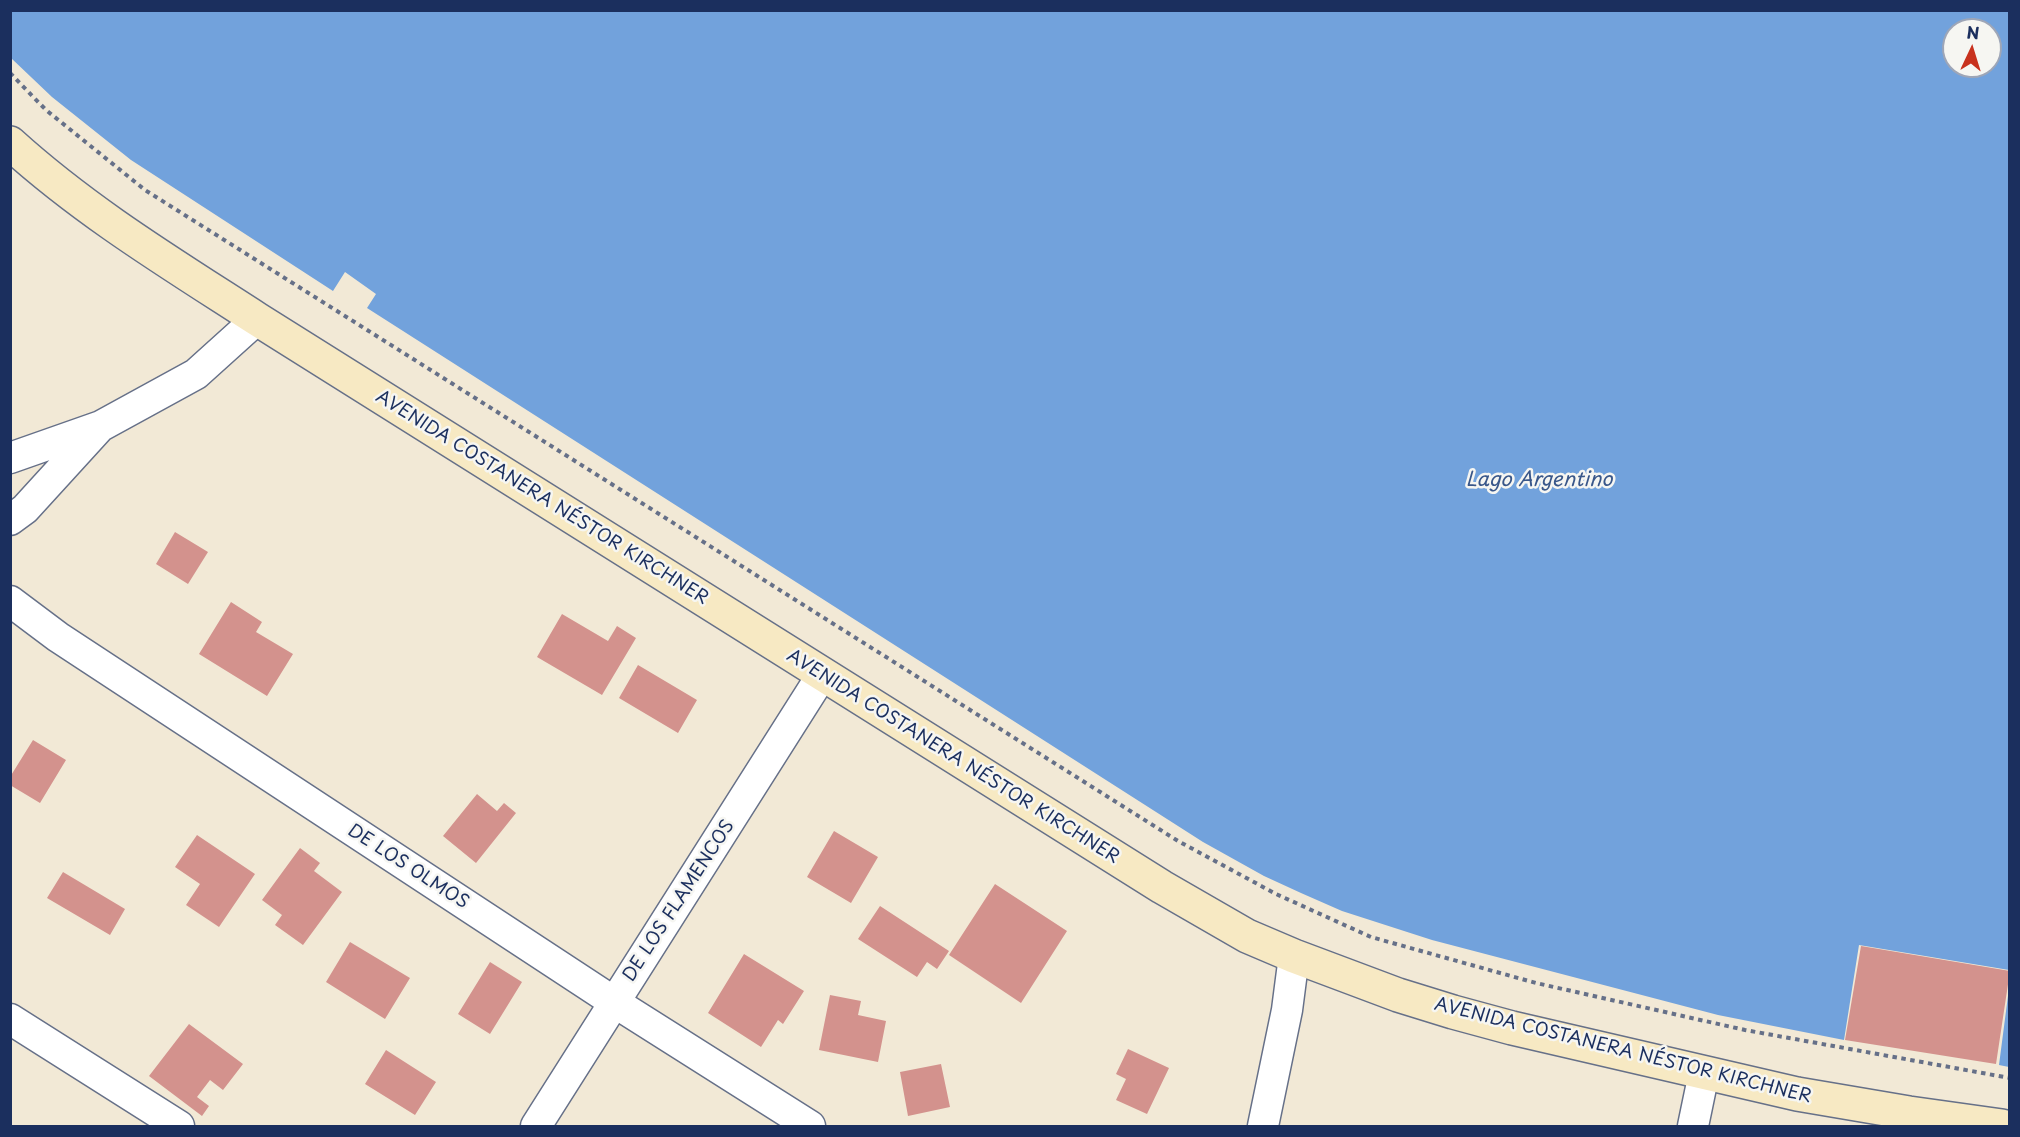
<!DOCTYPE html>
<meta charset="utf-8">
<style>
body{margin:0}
#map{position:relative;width:2020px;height:1137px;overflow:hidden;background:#f2e9d6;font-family:"Playpen Sans",sans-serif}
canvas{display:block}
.frame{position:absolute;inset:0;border:12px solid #1b2f5e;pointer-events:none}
.north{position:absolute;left:1942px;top:18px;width:60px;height:60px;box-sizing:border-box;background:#f6f6f2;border:2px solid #9ea6b7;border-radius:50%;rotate:4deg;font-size:16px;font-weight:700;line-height:24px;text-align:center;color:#1b2f5e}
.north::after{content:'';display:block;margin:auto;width:21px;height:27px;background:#c8321e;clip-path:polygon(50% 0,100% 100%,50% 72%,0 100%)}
</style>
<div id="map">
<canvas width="2020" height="1137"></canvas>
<div class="frame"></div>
<div class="north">N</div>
</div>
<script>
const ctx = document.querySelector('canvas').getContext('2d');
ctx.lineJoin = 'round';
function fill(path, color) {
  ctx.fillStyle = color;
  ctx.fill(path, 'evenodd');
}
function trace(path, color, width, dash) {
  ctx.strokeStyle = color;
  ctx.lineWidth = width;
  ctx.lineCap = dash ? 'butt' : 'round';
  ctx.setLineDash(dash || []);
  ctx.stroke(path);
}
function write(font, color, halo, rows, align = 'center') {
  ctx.font = font + ' "Playpen Sans",sans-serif';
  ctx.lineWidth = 5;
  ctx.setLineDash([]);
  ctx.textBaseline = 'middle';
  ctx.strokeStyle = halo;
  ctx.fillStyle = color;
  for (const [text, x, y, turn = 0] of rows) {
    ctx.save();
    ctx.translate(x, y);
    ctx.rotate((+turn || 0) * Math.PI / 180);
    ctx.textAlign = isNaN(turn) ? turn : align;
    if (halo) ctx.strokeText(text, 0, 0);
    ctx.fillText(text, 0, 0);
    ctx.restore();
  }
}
const water = new Path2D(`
 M11 10 2009 11V970L1859 945 1844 1040 1718 1015 1432 940 1342 911 1301 893 1264 876 1203 842 367 308 376 294 345 272 333 291 131 160 52 97 11 58ZM1954 30H1990V66H1954Z
 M2009 988 2010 1067H2009L1999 1065Z`);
const building = new Path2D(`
 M175 532 208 552 188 584 156 564Z
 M231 602 262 622 256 632 293 654 267 696 199 654Z
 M562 614 608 641 617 626 636 638 602 695 537 657Z
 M638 665 697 700 678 733 619 698Z
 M33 740 66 760 40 803 10 785V777Z
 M477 794 497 811 504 803 516 813 476 863 443 836Z
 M834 831 878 857 851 903 807 877Z
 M197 835 255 874 219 927 186 905 200 884 175 867Z
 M300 848 320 863 314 871 342 892 303 945 275 925 282 915 262 900Z
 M63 872 125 909 110 935 47 898Z
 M995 884 1067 931 1021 1003 949 955Z
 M880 906 949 951 937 969 927 962 917 977 858 939Z
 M350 942 410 978 385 1019 326 982Z
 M1861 946 2010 971 1996 1064 1845 1040Z
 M744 954 804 991 783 1024 778 1020 761 1047 708 1013Z
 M490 962 522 982 490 1034 458 1014Z
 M830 995 861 1001 858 1015 886 1021 878 1062 819 1050Z
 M189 1024 243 1064 223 1090 210 1080 197 1097 209 1106 202 1116 149 1076Z
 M1128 1049 1169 1068 1147 1114 1116 1100 1126 1079 1116 1074Z
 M386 1050 436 1082 415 1115 365 1084Z
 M941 1064 950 1107 908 1116 900 1072Z`);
const path = new Path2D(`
 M10 73 46 110 145 190 1178 841 1276 894 1371 937 1536 983 1745 1030 2010 1078`);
const street = new Path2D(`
 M10 458 101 426 196 374 257 319
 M10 520 25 509 98 429
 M10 601 58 637 614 1002 810 1126
 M10 1019 179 1126
 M536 1126 822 675
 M1263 1126 1287 1010 1294 956
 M1693 1126 1704 1073`);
const secondary = new Path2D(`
 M10 143C86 212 172 264 257 319L1162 887 1247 936 1294 956 1398 995 1453 1012 1512 1028 1797 1094 1909 1113 2002 1126`);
const streetNames = [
 ["AVENIDA COSTANERA NÉSTOR KIRCHNER",542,498,32],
 ["AVENIDA COSTANERA NÉSTOR KIRCHNER",953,757,32],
 ["DE LOS OLMOS",408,867,33],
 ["DE LOS FLAMENCOS",679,901,-57],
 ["AVENIDA COSTANERA NÉSTOR KIRCHNER",1623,1051,14]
];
const waterNames = [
 ["Lago Argentino",1539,480]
];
fill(water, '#72a2dc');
fill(building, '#d3928d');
trace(street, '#667088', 33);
trace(secondary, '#667088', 36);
trace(path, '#667088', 4, [4.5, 4.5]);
trace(street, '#fff', 30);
trace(secondary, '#f7e9c3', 33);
write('18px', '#1b2f5e', '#f6f6f2', streetNames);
write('italic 20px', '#39578a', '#f6f6f2', waterNames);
</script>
